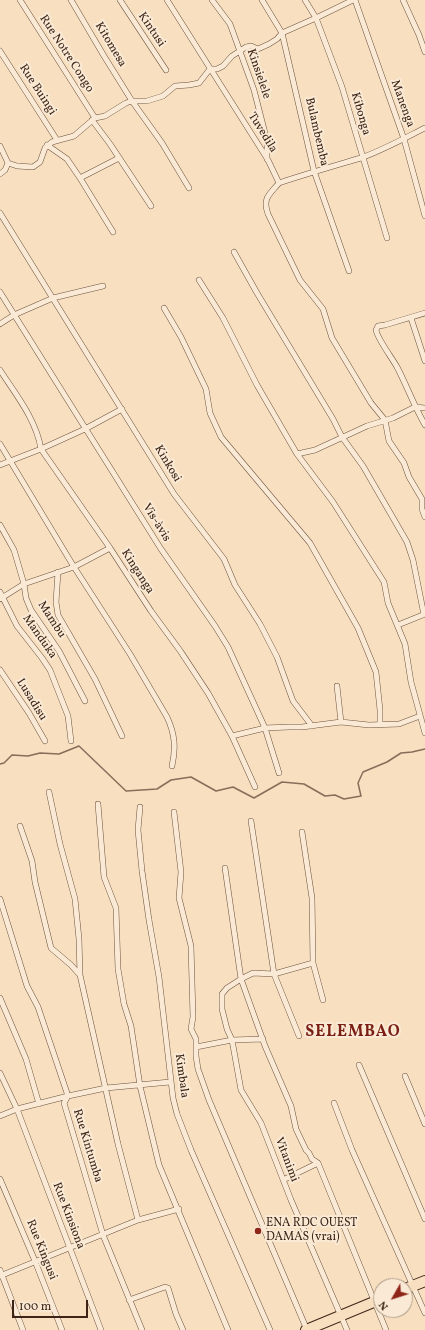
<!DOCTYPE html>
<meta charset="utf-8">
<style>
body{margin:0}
#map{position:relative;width:425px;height:1330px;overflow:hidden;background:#f7dfbf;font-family:Vollkorn,serif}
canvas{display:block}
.north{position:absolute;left:373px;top:1278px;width:40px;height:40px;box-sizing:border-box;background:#faead5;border:1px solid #ae9b89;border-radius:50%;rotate:231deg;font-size:11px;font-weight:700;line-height:16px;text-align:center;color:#3d2417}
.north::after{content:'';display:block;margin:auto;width:14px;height:18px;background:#8f2418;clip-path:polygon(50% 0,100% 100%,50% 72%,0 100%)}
.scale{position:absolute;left:12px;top:1300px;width:76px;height:18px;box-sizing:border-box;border:2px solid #3d2417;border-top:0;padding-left:5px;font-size:12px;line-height:14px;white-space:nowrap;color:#3d2417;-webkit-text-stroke:3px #faead5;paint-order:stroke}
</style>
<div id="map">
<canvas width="425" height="1330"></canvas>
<div class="north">N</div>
<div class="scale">100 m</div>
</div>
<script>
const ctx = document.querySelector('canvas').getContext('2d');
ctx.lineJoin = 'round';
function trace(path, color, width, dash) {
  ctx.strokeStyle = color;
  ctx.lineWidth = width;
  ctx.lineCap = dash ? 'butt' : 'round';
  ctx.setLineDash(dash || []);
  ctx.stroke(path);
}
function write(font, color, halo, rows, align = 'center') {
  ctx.font = font + ' Vollkorn,serif';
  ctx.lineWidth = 4;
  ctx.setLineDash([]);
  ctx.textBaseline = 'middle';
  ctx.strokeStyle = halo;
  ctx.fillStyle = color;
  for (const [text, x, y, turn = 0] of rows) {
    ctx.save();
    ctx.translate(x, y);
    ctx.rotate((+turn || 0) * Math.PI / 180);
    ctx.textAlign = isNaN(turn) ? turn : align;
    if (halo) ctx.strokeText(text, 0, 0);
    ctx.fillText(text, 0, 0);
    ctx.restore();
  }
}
const stream = new Path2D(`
 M0 764 4 763 12 755 28 756 40 753 59 754 79 746 126 791 157 789 171 780 191 777 216 791 233 787 254 798 282 782 304 784 325 796 335 795 344 799 361 796 358 783 363 772 387 762 401 753 412 752 425 749`);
const street = new Path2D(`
 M20 0 95 118
 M71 0 104 56 132 101 162 143 189 188
 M120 0 166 70
 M167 0 268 160 279 183C270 194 262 198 268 214L300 280 323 309 332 338 371 403 385 420 389 441 404 463 409 477 422 499V509L425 517
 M212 0 230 24 254 90 267 141V159
 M262 0 282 33 314 171 349 271
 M305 0 316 18 342 87 387 238
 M355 0 404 139 425 216
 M403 0 419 35 425 52
 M0 51 57 140
 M92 120 110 144 151 206
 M47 145 67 159 80 178
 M0 146 8 163
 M8 163 17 166 33 167 40 162 45 148 52 142 74 136 95 118 105 116 126 103 132 101H147L163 96 175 86 189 85 199 83 210 69H217L223 66 232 56 246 47 251 46 258 49 269 44 277 39 282 33 316 18 353 0
 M0 174 5 170 8 163
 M279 183C306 174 334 166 361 158 383 150 405 138 425 128
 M0 213 174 494 224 559 235 585 260 624 277 657 293 701 312 726
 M113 232 80 178 119 158
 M234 252 257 293 333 419 342 437 363 466 407 542 413 560 424 615
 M199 280 223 318 257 385 297 454
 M0 292 161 549 215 626 228 647 265 728 279 773
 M164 308 181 337 206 389 210 413 221 437 310 543 358 628 376 672 380 710V725
 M425 313 385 325 378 326 376 330C377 338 392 358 397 367 407 386 414 406 425 425
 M411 318 425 361
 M0 324 14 315 53 298 103 286
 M0 370C16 395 36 419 41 449L110 548 151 611 181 652 208 693 232 736 255 787
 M425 408 415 407 393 418 367 426 315 450 297 454 333 502 384 582 388 603 405 644 411 682 425 733
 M0 444 74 567 130 654 167 717C175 734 176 748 172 766
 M0 465 41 449 85 429 122 409
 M0 525 14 550 24 584 26 598 31 610 59 651 85 701
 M58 572 56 602 58 615 95 679 122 736
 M0 592 17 626 42 658 50 670 68 716 71 741
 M0 599 24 584 74 567 110 548
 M398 625 425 614
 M0 670 29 713 45 741
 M337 686 341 722
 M232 736 265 728 289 727H302L341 722 369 725 399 724 420 716
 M49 792 60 844 75 899 79 939 80 975
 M98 804 104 877 116 908 118 969 124 1004 131 1026 140 1086 159 1165 228 1330
 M140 807 138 830 142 871 149 920 159 977 173 1098 177 1114 191 1150 270 1330
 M174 812 181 872 179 898 191 946 193 1017 191 1029 196 1039V1056L198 1069 209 1100 307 1330
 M251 821 274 974 299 1036
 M20 826 32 861 35 882 51 948 71 965 80 975 118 1144 138 1220
 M302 832 312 898 313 963 323 1000
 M225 868 241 979 265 1046 291 1106 296 1129 306 1150 309 1153 312 1159 318 1163 320 1168 386 1330
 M0 899 27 986 38 1007 68 1096 64 1103 103 1235 142 1330
 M313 963 274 974 253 973 241 979 227 988 222 994V1009L227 1029 232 1040 241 1090 261 1123 291 1200 347 1330
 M0 998 26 1059 39 1104
 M196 1047 232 1040 263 1039
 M359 1065 425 1219
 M0 1073 17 1109 101 1330
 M405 1076 425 1124
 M334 1103 352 1150 425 1313
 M0 1116 17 1109 68 1096 106 1088 170 1082
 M0 1179 35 1261 62 1330
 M283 1180 318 1163
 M0 1270 23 1330
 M0 1276 138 1220 179 1209
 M129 1300 165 1287 168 1288 176 1314 183 1330`);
const highway = new Path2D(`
 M405 1289 425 1281
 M306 1330 381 1299`);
const markers = [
 [258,1231,4,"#8f2418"]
];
const streetNames = [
 ["Kintusi",151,30,56],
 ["Kitomesa",110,45,59],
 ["Rue Notre Congo",66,54,57],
 ["Kinsielele",258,74,71],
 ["Rue Buingi",37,90,57],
 ["Manenga",402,104,70],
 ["Kibonga",360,114,74],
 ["Bulambemba",316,132,77],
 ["Tuvedila",262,133,58],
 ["Kinkosi",167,464,59],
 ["Vis-àvis",156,523,58],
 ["Kinganga",137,572,57],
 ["Mambu",51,620,57],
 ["Manduka",39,637,55],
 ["Lusadisu",31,700,58],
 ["Kimbala",181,1076,82],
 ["Rue Kintumba",87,1146,73],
 ["Vitanimi",286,1160,69],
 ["Rue Kinsiona",68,1216,69],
 ["Rue Kingusi",41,1250,68]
];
const poiNames = [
 ["ENA RDC OUEST",266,1224],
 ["DAMAS (vrai)",266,1238]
];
const districtNames = [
 ["SELEMBAO",353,1033]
];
trace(stream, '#876e5a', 1.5);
trace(street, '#6c5341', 6);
trace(highway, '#3d2417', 12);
trace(street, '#faead5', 5);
trace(highway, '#f7dfbf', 10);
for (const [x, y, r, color] of markers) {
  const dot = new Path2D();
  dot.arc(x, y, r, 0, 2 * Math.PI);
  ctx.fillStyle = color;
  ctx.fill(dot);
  trace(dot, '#faead5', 1.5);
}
write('12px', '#3d2417', '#faead5', streetNames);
write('12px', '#3d2417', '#faead5', poiNames, 'left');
ctx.letterSpacing = '1px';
write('bold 16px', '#7a1f14', '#faead5', districtNames);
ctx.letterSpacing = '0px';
</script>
